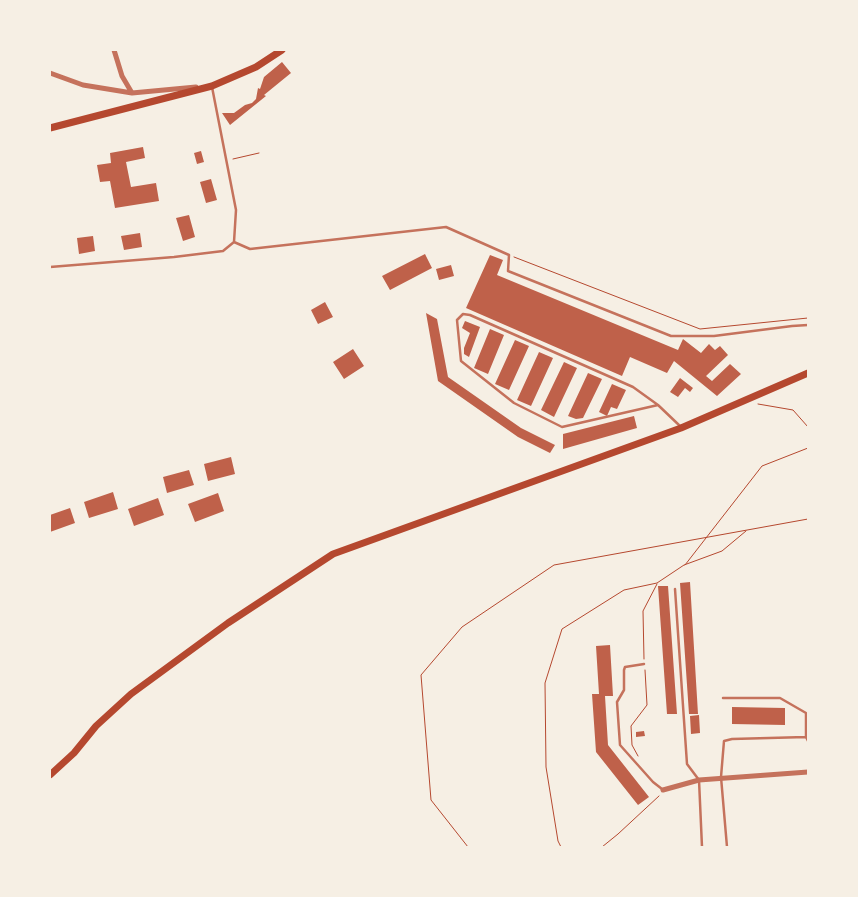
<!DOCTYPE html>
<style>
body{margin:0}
#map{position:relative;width:858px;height:897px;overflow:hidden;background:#f6efe4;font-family:Arial,sans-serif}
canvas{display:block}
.frame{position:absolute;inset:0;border:51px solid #f6efe4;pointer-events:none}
</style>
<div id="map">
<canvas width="858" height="897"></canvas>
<div class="frame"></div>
</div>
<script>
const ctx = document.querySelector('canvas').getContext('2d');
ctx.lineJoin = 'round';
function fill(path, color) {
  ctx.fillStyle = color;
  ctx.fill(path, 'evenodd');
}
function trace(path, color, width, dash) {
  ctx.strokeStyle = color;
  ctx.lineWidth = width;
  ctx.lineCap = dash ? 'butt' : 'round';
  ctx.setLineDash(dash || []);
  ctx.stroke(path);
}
const building = new Path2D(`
 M282 62 291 73 264 95 266 96 230 125 222 113H234L245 105 252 103 256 99 258 88 260 89 264 77Z
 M143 147 145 158 126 162 131 187 156 183 159 201 115 208 110 181 100 182 97 165 111 163 110 153Z
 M201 151 204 162 197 164 194 153Z
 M211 179 217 200 206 203 200 182Z
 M189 215 195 237 183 241 176 218Z
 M140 233 142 247 124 250 121 236Z
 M93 236 95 251 79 254 77 238Z
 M425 254 432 268 390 290 382 276Z
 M490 255 503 260 497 275 678 350 683 339 701 353 709 344 715 350 720 346 728 355 706 376 712 381 730 364 741 374 717 396 674 361 667 373 630 357 622 376 466 308Z
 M451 265 454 276 439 280 436 269Z
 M325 302 333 317 318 324 311 310Z
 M426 313 437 319 448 377 521 428 555 445 550 453 518 437 438 381Z
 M465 321 480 327 469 357 464 354V348L470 333 462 328Z
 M490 329 504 335 488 374 474 368Z
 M515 340 529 346 509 390 495 384Z
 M353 349 364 366 344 379 333 362Z
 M539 352 553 358 531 406 517 400Z
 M564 362 577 368 554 417 541 410Z
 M588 373 602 379 583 418 576 419 568 416Z
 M680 378 693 388 690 392 685 388 678 397 670 392Z
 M612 384 626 390 617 409 611 407 607 416 599 412Z
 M634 416 637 428 563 449V434Z
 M231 457 235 474 208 481 204 464Z
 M189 470 194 485 167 493 163 477Z
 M113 492 118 509 89 518 84 502Z
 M218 493 224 511 195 522 188 504Z
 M158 498 164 515 134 526 128 509Z
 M70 508 75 523 50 532V515Z
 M690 582 698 714H689L680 583Z
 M658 586H668L677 714H667Z
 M610 645 613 696H605L608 745 649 797 638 805 596 752 592 694H599L596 646Z
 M732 707 785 708V725L732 724Z
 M699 715 700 733 691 734 690 716Z
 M644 731 645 736 636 737V732Z`);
const path = new Path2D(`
 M233 159 259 153
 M514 257 700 329 808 318
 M758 404 793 410 808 427
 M685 565 762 466 808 448
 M644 659 643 611 657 584
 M638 756 632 745 631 726 647 705 645 670
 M468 847 431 800 421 675 462 627 554 565 808 519
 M561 847 558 841 546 767 545 683 562 629 624 590 657 583 684 565 722 551 746 531
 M602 847 618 834 659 796`);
const service = new Path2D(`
 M234 242 250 249 446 227 509 255 508 271 671 336H714L792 326 808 325
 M50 267 174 257 223 251 234 242 236 210 212 87
 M658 405 562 427 514 403 461 361 457 320 463 314 470 315 633 387 658 405 680 426
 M675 589 687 764 699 780 702 847
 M644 664 625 667 624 670V690L617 702 620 745 653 782 662 789
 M723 698H780L806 713V737L808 741
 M727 847 721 777 724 741 732 739 806 737`);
const minor = new Path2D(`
 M114 50 122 76 132 93
 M50 73 83 85 132 93 196 87
 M663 790 699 780 808 772`);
const secondary = new Path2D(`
 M50 128 212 86 256 67 282 50
 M50 775 74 753 96 726 131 694 228 623 333 554 681 428 808 373`);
fill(building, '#bf614a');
trace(path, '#b5482f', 1);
trace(service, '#c5725c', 2.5);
trace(minor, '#c5725c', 5);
trace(secondary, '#b5482f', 7);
</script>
